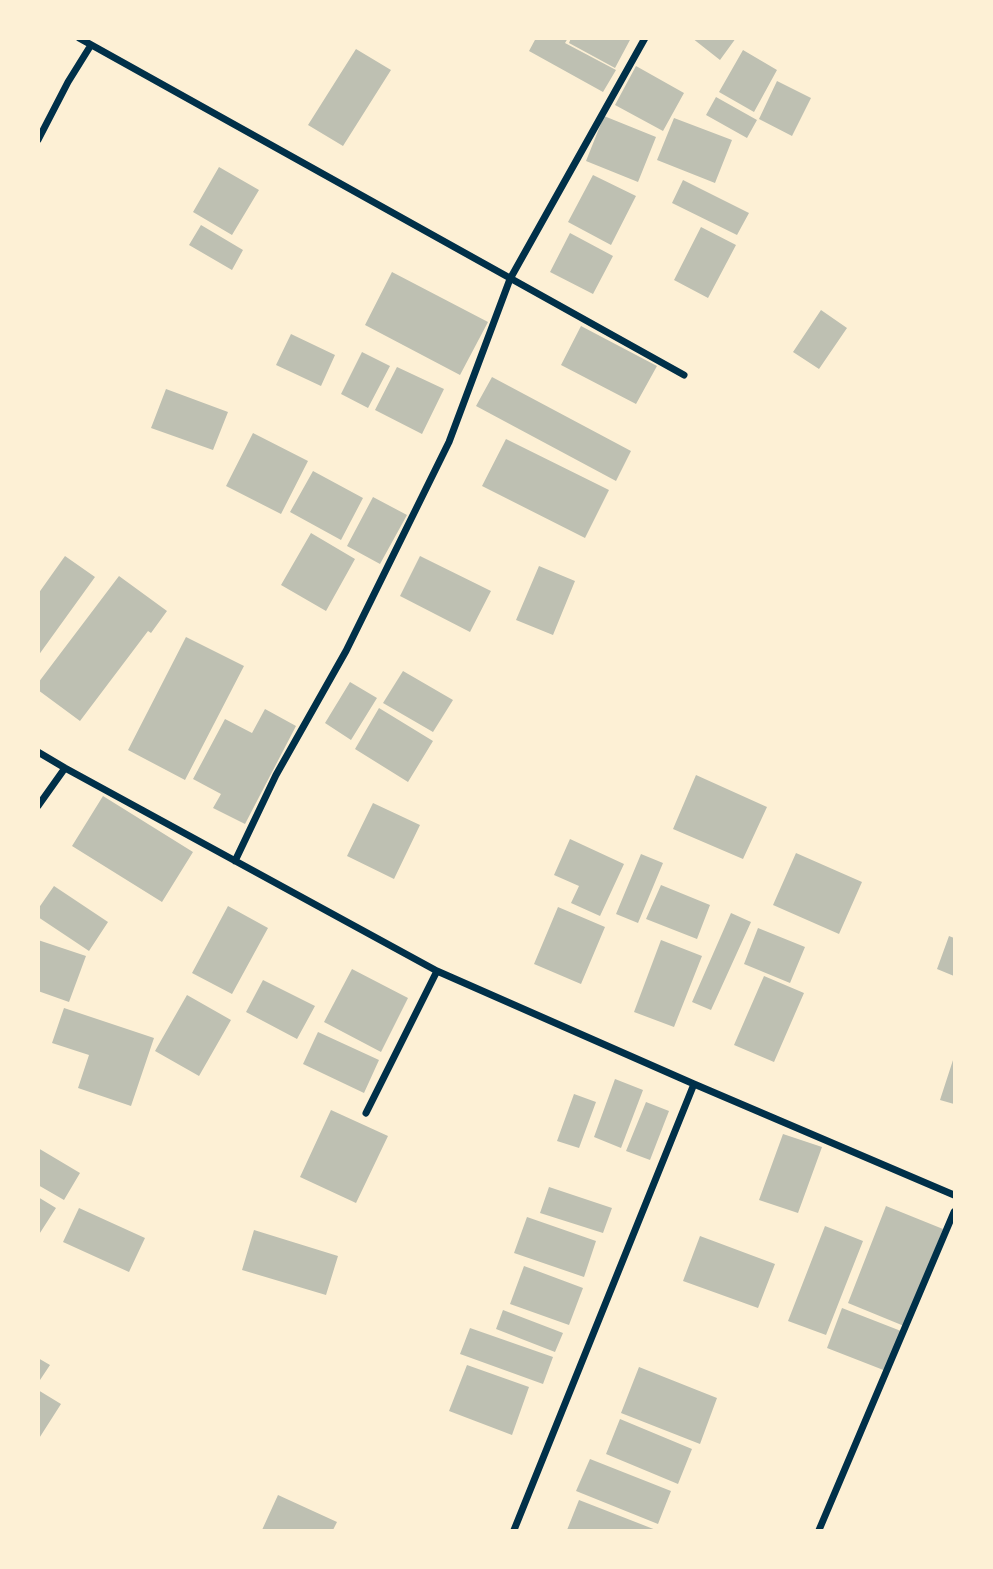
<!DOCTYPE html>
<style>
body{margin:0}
#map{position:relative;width:993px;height:1569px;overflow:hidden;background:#fdf0d5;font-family:Lato,sans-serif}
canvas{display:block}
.frame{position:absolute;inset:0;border:40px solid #fdf0d5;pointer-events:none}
</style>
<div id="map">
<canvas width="993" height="1569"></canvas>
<div class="frame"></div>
</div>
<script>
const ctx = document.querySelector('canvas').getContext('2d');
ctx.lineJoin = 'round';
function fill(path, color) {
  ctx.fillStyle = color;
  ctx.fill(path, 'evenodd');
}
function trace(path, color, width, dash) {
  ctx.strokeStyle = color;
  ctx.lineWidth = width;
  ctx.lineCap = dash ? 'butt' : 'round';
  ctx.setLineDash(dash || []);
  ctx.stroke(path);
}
const building = new Path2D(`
 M536 38H568L565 43 616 70 603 92 529 51Z
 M571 38H631L615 68 569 43Z
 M692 38H736L720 60Z
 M356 49 391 70 343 146 308 125Z
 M743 50 777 70 754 112 719 92Z
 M636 66 684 93 663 131 615 105Z
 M777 81 811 98 792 136 759 119Z
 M716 97 757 120 747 138 706 115Z
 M604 116 656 137 638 182 586 161Z
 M674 118 732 140 715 183 657 160Z
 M219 167 259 190 232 235 193 212Z
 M593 175 636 196 611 245 568 222Z
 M683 180 749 213 737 235 672 203Z
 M201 225 243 250 232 270 189 245Z
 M701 227 736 245 708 298 674 280Z
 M570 233 613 256 593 294 550 272Z
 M392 272 488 322 460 375 365 325Z
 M821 310 847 328 819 369 793 352Z
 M581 326 657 366 636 404 561 365Z
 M291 334 335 355 321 386 276 365Z
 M362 352 390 366 368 408 341 394Z
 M397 367 444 389 422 434 375 410Z
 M492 377 631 451 616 481 476 406Z
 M166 389 228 412 213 450 151 428Z
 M253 433 308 461 281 514 226 486Z
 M506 439 609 490 585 538 482 486Z
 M313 471 363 498 341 540 290 512Z
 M373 497 407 515 380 564 347 546Z
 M311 533 355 559 326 611 281 585Z
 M65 556 95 577 38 656V594Z
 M420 556 491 591 470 632 400 596Z
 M539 566 575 581 553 635 516 620Z
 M119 576 167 611 151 633 148 631 80 721 38 690V683Z
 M186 637 244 666 185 780 128 750Z
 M403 671 453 700 433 732 383 703Z
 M350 682 377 698 351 740 325 723Z
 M379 708 433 741 408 782 355 749Z
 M265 709 296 726 245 824 213 808 221 794 193 779 225 719 252 733Z
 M696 775 767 807 743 859 673 829Z
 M103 796 193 852 162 902 72 846Z
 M373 803 420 825 394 879 347 856Z
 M570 839 624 864 600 916 571 903 579 886 554 875Z
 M796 853 862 882 839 934 773 905Z
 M641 854 663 863 638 923 616 914Z
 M661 885 710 905 697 939 646 919Z
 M54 886 108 922 89 951 38 917V909Z
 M228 906 268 928 232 994 192 973Z
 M558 907 605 927 581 984 534 964Z
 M731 913 751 922 711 1010 692 1002Z
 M758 928 805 947 790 983 744 964Z
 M949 936 954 938V976L937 969Z
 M38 940 86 956 69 1002 38 991Z
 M661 940 702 956 674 1027 634 1012Z
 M352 969 408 998 381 1052 324 1022Z
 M764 976 804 993 774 1062 734 1045Z
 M263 980 315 1006 297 1039 246 1012Z
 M187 995 231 1020 199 1076 155 1051Z
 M64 1008 154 1038 131 1106 78 1088 89 1055 52 1043Z
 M318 1032 379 1060 364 1093 303 1064Z
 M954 1057V1104L940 1100Z
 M615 1079 643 1090 621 1148 594 1137Z
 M574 1094 596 1102 579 1148 557 1141Z
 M646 1102 669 1111 650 1160 626 1151Z
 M331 1110 388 1136 356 1203 300 1177Z
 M783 1134 822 1147 798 1213 759 1200Z
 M38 1148 80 1173 64 1200 38 1185Z
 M549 1187 612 1208 603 1233 540 1213Z
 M38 1197 56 1208 38 1236Z
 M886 1206 943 1229 904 1326 848 1303Z
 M79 1208 145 1238 129 1272 63 1242Z
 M527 1217 596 1241 584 1277 514 1253Z
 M825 1226 863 1241 826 1335 788 1321Z
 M254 1230 338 1256 326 1295 242 1270Z
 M700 1236 775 1264 758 1308 683 1281Z
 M524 1266 583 1288 569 1325 510 1304Z
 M842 1308 901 1331 886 1371 827 1348Z
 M503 1310 563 1333 555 1352 496 1329Z
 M470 1328 553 1357 543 1384 460 1354Z
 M38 1358 50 1365 38 1383Z
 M467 1365 529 1387 512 1435 449 1411Z
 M639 1367 717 1398 700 1444 621 1413Z
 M38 1390 61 1404 38 1440Z
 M620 1419 692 1449 678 1484 606 1454Z
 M590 1459 671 1491 658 1524 576 1491Z
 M278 1495 337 1522 333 1530H262Z
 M579 1500 656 1530H567Z`);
const minor = new Path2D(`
 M79 38 684 375
 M38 140 68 82 91 45
 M38 752 65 768 437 971 694 1084 954 1195
 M38 806 65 768
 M235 861 276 775 346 651 449 442 510 279 645 38
 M366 1113 437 971
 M514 1530 694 1084
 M819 1530 954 1212`);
fill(building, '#bec0b2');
trace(minor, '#003049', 7);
</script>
